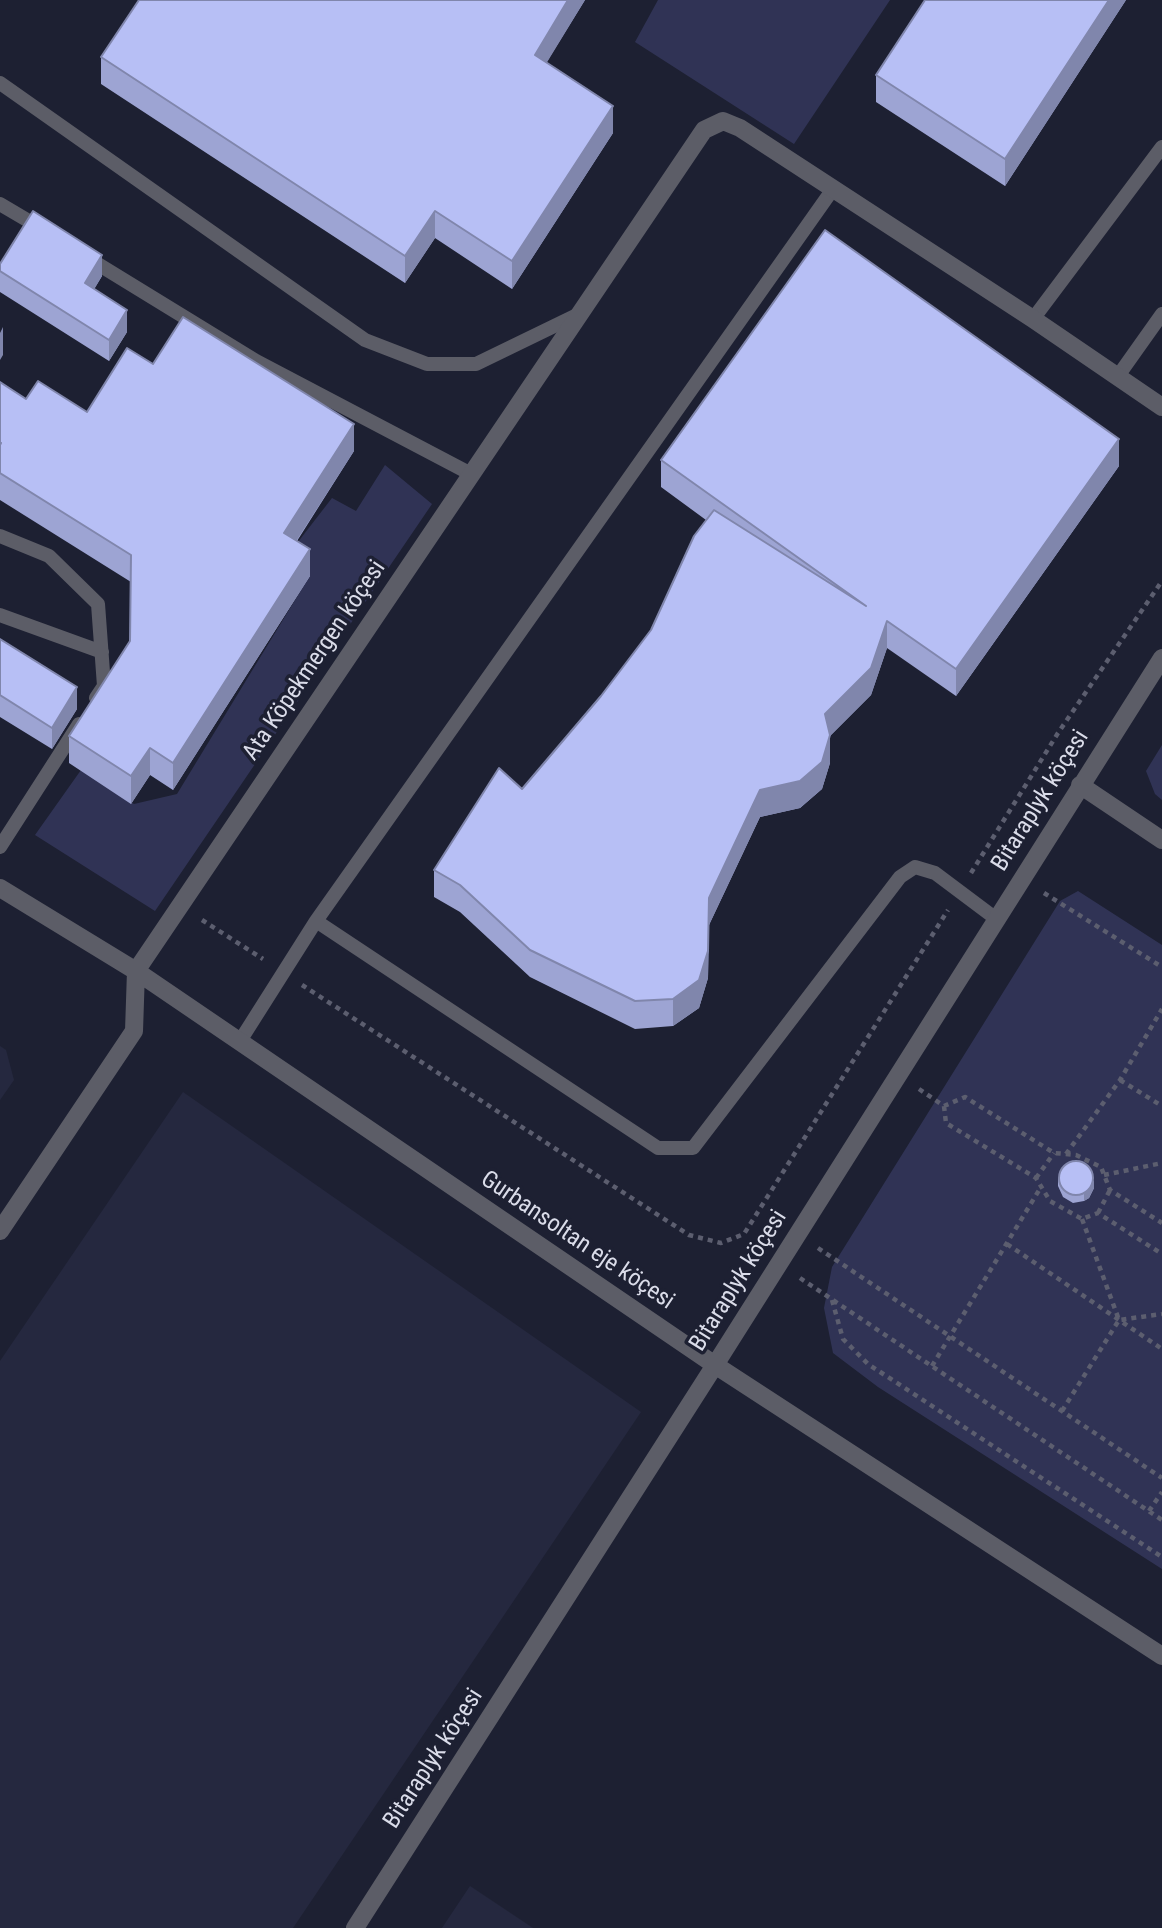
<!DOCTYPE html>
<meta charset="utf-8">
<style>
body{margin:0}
canvas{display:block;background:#1d2032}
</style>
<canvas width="1162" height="1928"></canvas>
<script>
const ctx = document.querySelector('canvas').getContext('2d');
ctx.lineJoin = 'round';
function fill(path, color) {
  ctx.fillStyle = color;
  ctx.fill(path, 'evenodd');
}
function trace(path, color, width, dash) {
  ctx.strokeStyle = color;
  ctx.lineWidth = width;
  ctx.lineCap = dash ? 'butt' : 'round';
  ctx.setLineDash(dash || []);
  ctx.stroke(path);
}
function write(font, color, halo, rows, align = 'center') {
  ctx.font = font + ' "Roboto Condensed",sans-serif';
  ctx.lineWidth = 7;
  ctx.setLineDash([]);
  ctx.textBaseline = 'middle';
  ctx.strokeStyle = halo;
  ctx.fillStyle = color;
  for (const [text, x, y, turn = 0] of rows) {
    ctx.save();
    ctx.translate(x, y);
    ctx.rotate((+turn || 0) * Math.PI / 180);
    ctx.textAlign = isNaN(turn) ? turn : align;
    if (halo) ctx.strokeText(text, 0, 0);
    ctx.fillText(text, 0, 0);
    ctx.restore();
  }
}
const built = new Path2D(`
 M0 1046 6 1050 14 1080 0 1100Z
 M183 1092 641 1412 293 1928H0V1361Z
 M470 1886 533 1928H442Z`);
const green = new Path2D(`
 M658 0H890L794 144 635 42Z
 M385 465 432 504 155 911 35 835 81 770 134 804 177 794 309 577 284 560 332 498 356 511Z
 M1162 745V800L1155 794 1146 771Z
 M1078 891 1162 945V1569L878 1387 833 1353 824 1308 832 1267 1060 901Z`);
const path = new Path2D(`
 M971 873 1058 733 1162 581
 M1044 893 1162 967
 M202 920 263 959
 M302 985 689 1235 721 1243 744 1234 948 910
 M1120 1080 1162 1106
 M919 1089 944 1106 965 1097 1054 1153 1076 1155 1101 1167 1110 1190 1162 1223
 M944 1106 946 1123 1036 1178 1050 1201 1082 1219 1098 1213 1162 1254
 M1066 1154 1120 1080 1162 1009
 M1104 1175 1162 1163
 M1036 1178 1054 1153
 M1098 1213 1110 1190
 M1082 1219 1119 1320 1162 1314
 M1007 1244 1162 1349
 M818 1248 1162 1478
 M800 1278 1162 1520
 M832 1300 843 1339 868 1364 1162 1557
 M932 1366 1041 1187
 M1062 1411 1119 1320
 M1149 1511 1162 1492`);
const lane = new Path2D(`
 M0 83 365 340 427 364H476L579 314
 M0 204 44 230
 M88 258 256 361 471 474
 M1033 319 1162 147
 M1118 376 1162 314
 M0 536 49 556 98 604 104 686 96 698
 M0 615 102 652
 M0 847 79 724
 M316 921 658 1148H693L900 877 915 867 935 873 995 918
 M240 1041 316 921 833 189`);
const street = new Path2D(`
 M1080 785 1162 840
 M0 888 136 971 715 1365 1162 1656
 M0 1231 134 1031 136 971 704 130 723 121 740 128 1033 319 1162 407
 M355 1928 715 1365 1162 658`);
const wall = new Path2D(`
 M585 0 546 63 613 133 512 289 435 238 405 283 101 84V57Z
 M1126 0 1005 186 876 102V75Z
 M0 264 102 276 94 289 127 332 109 361 0 292Z
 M153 364 354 451 297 541 310 576 173 790 150 775 131 804 69 763V736L130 641 131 582 0 500V382L26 399 87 412Z
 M661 460 1119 466 956 696 887 648 871 695 830 736V763L822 789 800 808 760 817 709 925 708 978 699 1008 673 1026 635 1029 530 977 460 912 434 897V870L522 789 601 696 651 630 706 520 661 487Z
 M0 639 77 709 52 749 0 717Z
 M1058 1178 1094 1188 1089 1198 1084 1201 1073 1203 1063 1197 1058 1186Z`);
const shadedWall = new Path2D(`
 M568 0H585L535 82V55Z
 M1109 0H1126L1005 186V159Z
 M613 106V133L512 289V261Z
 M435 211V238L405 283V256Z
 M102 255V276L85 305V283Z
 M127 310V332L109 361V340Z
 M3 327V355L0 360V333Z
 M354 424V451L284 560V533Z
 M1119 439V466L956 696V669Z
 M310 549V576L173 790V763Z
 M887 621V648L871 695 830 736V763L822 789 800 808 760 817 709 925 708 978 699 1008 673 1026V999L709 898 760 790 825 714Z
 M77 687V709L52 749V728Z
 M150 748V775L131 804V776Z
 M1094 1180V1188L1089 1198 1084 1201V1194Z`);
const building = new Path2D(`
 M139 0H568L535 55 613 106 512 261 435 211 405 256 101 57Z
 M925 0H1109L1005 159 876 75Z
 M33 211 102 255 85 283 127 310 109 340 0 271V264Z
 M825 230 1119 439 956 669 887 621 871 668 825 714 830 735 822 762 800 781 760 790 709 898 708 951 699 980 673 999 635 1001 530 950 460 885 434 870 499 768 522 789 601 696 651 630 694 536 714 510 866 606 661 460Z
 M183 317 354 424 284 533 310 549 173 763 150 748 131 776 69 736 130 641 131 555 0 473V445L1 443H0V382L26 399 38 381 87 412 127 348 153 364Z
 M0 639 77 687 52 728 0 695Z
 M1059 1178a17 17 0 1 1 34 0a17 17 0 1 1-34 0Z`);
const streetNames = [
 ["Ata Köpekmergen köçesi",315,661,-56],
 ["Bitaraplyk köçesi",1041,801,-58],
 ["Gurbansoltan eje köçesi",577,1241,34],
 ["Bitaraplyk köçesi",739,1281,-58],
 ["Bitaraplyk köçesi",434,1759,-57]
];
fill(built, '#25283f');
fill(green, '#303355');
trace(path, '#5c5e6f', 4.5, [5, 5]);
trace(lane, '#5c5d67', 14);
trace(street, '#5c5d67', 18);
fill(wall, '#9da4d3');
fill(shadedWall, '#8086ac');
fill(building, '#b7bff5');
trace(building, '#8086ac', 2);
write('24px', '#dadce9', '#1d2032', streetNames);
</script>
